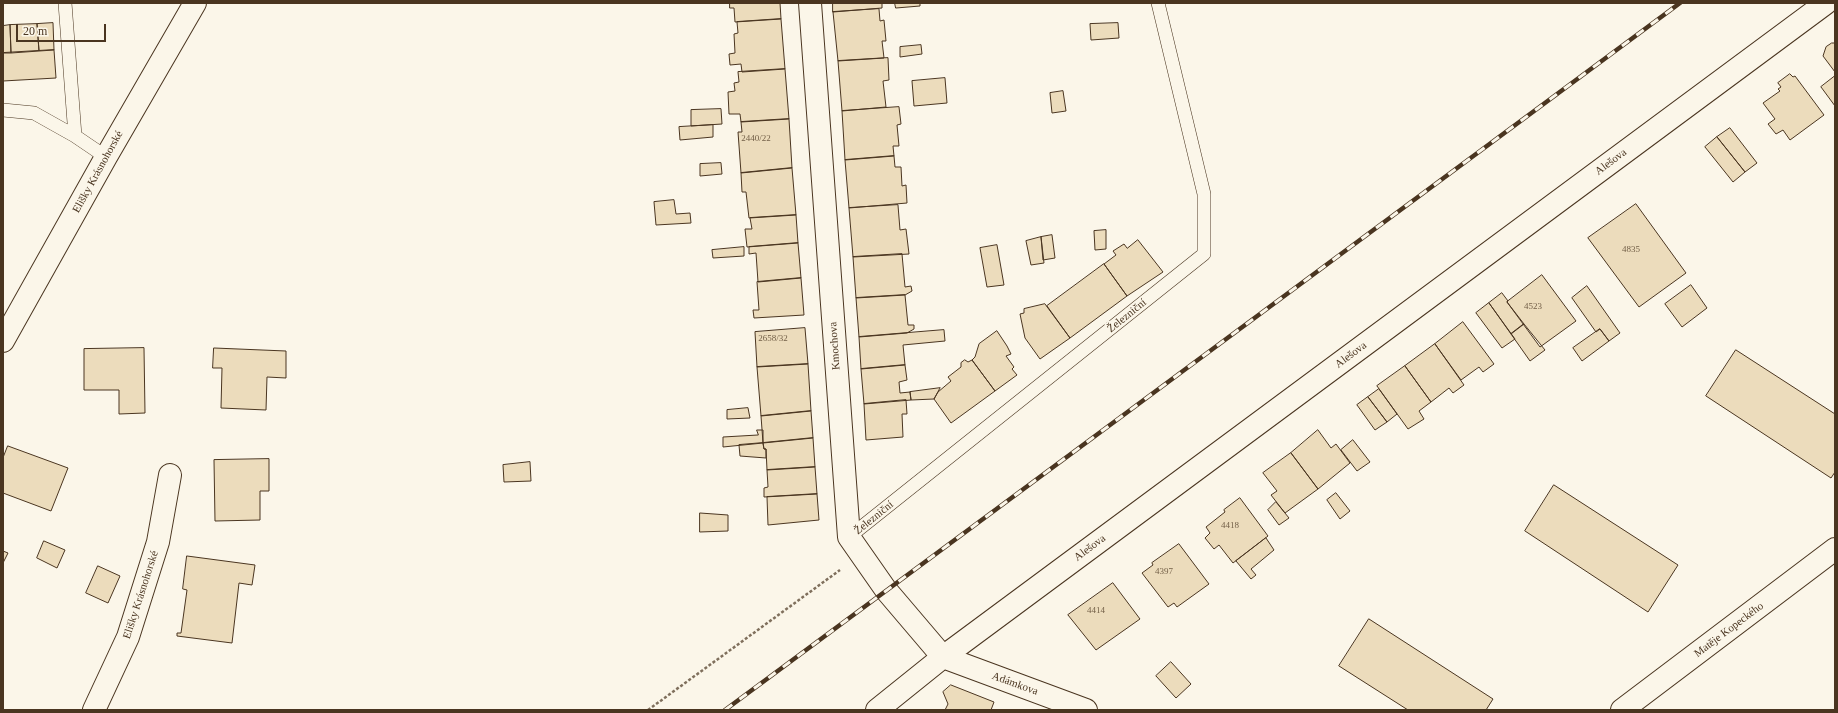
<!DOCTYPE html>
<meta charset="utf-8">
<style>
body{margin:0}
#map{position:relative;width:1838px;height:713px;overflow:hidden;background:#fbf6e9;font-family:Georgia,serif}
canvas{display:block}
.frame{position:absolute;inset:0;border:4px solid #4a3520;pointer-events:none}
.scale{position:absolute;left:16px;top:24px;width:90px;height:18px;box-sizing:border-box;border:2px solid #4a3520;border-top:0;padding-left:5px;font-size:12px;line-height:14px;white-space:nowrap;color:#4a3520;-webkit-text-stroke:3px #fbf6e9;paint-order:stroke}
</style>
<div id="map">
<canvas width="1838" height="713"></canvas>
<div class="frame"></div>
<div class="scale">20 m</div>
</div>
<script>
const ctx = document.querySelector('canvas').getContext('2d');
ctx.lineJoin = 'round';
function fill(path, color) {
  ctx.fillStyle = color;
  ctx.fill(path, 'evenodd');
}
function trace(path, color, width, dash) {
  ctx.strokeStyle = color;
  ctx.lineWidth = width;
  ctx.lineCap = dash ? 'butt' : 'round';
  ctx.setLineDash(dash || []);
  ctx.stroke(path);
}
function write(font, color, halo, rows, align = 'center') {
  ctx.font = font + ' Georgia,serif';
  ctx.lineWidth = 3;
  ctx.setLineDash([]);
  ctx.textBaseline = 'middle';
  ctx.strokeStyle = halo;
  ctx.fillStyle = color;
  for (const [text, x, y, turn = 0] of rows) {
    ctx.save();
    ctx.translate(x, y);
    ctx.rotate((+turn || 0) * Math.PI / 180);
    ctx.textAlign = isNaN(turn) ? turn : align;
    if (halo) ctx.strokeText(text, 0, 0);
    ctx.fillText(text, 0, 0);
    ctx.restore();
  }
}
const building = new Path2D(`
 M730 3H780L781 19 735 22 734 8H730Z
 M833 3H882V8L833 12Z
 M895 3H920V6L896 8Z
 M879 9 880 21 884 20 886 41H882L884 58 838 61 833 12Z
 M781 19 785 69 742 72 741 64 730 65 729 54 735 53 734 34 738 33 737 22Z
 M53 23 54 50 39 51 37 24Z
 M1118 23 1119 38 1091 40 1090 24Z
 M37 24 39 51 11 53 10 25Z
 M10 25 11 53H3V26Z
 M1832 43H1835V72L1823 56 1826 47Z
 M921 45 922 54 900 57V47Z
 M54 50 56 78 3 81V53Z
 M888 58 889 80 883 81 886 107 842 111 838 61Z
 M785 69 789 119 741 122 740 114H729L728 92 735 91 734 83 739 82 738 72Z
 M1790 74 1793 77 1795 76 1824 115 1790 140 1783 130 1776 134 1768 124 1775 119 1763 103 1780 91 1778 89 1781 87 1778 83Z
 M1835 76V106L1821 87Z
 M945 78 947 103 914 106 912 81Z
 M1063 91 1066 111 1052 113 1050 93Z
 M899 107 901 124 897 125 899 146H893L894 156 845 160 842 111Z
 M721 109 722 124 691 126V110Z
 M789 119 792 168 741 173 738 132H742L741 122Z
 M713 125V137L680 140 679 127Z
 M1730 128 1757 163 1745 172 1717 137Z
 M1717 137 1745 172 1733 182 1705 147Z
 M894 156 895 167H901L902 186 906 185 907 203 849 208 845 160Z
 M721 163 722 174 700 176V164Z
 M792 168 796 215 749 218 746 192H742L741 173Z
 M674 200 676 214 690 213 691 223 656 225 654 202Z
 M1636 204 1686 273 1639 307 1588 238Z
 M898 205 900 230 906 229 909 254 853 257 849 208Z
 M796 215 798 243 747 247 745 229H752L750 218Z
 M1106 230V249L1095 250 1094 231Z
 M1052 235 1055 258 1043 260 1041 237Z
 M1041 237 1044 263 1031 265 1026 241Z
 M1138 240 1163 272 1127 296 1104 264 1116 255 1113 251 1124 244 1127 248Z
 M798 243 801 278 758 282 756 253 749 254V247Z
 M997 245 1004 285 987 287 980 248Z
 M744 247V256L713 258 712 250Z
 M902 254 905 287 911 286 912 291 905 295 856 298 853 257Z
 M1104 264 1127 296 1070 338 1047 306Z
 M1542 275 1576 321 1540 347 1507 302Z
 M801 278 804 315 754 318 753 310H759L757 282Z
 M1691 285 1707 308 1682 327 1665 304Z
 M1587 286 1620 333 1609 341 1600 329 1596 332 1572 298Z
 M1502 293 1508 301 1507 302 1524 324 1511 334 1489 303Z
 M905 295 908 325H914V329L907 333 859 337 856 298Z
 M1489 303 1515 339 1502 348 1476 313Z
 M1045 304 1070 338 1040 359 1025 338 1020 314 1024 313V309Z
 M1463 322 1494 364 1483 372 1479 367 1461 380 1435 344Z
 M1524 324 1545 350 1530 361 1511 334Z
 M805 328 808 364 757 367 755 332Z
 M1600 329 1609 341 1582 361 1573 348Z
 M944 330 945 341 903 345 905 365 861 369 859 337Z
 M997 331 1007 346 1011 354 1006 356 1014 367 1012 369 1017 375 995 391 972 360 975 357 979 344Z
 M1435 344 1464 385 1453 393 1449 388 1431 402 1405 366Z
 M144 348 145 413 119 414V390H84V349Z
 M214 348 286 351V378L267 377 266 410 221 408 222 368H213Z
 M1736 350 1835 414V472L1831 478 1706 396Z
 M965 360 968 362 972 360 995 391 951 423 934 399 938 392 951 381 948 377 961 367V363Z
 M808 364 811 411 761 416 757 367Z
 M905 365 907 380 899 382 900 393 910 392 911 400 864 404 861 369Z
 M1405 366 1431 402 1419 411 1424 419 1408 429 1377 386Z
 M940 388 934 399 911 400 910 392Z
 M1379 389 1397 414 1387 422 1368 397Z
 M1368 397 1387 422 1375 430 1357 405Z
 M906 400 907 414H902L903 437 866 440 864 404Z
 M748 408 750 418 727 419V410Z
 M811 411 813 438 763 443 761 416Z
 M757 430H763V443L723 447V437L758 435Z
 M1318 430 1331 448 1336 444 1350 463 1318 489 1291 453Z
 M813 438 815 467 767 470 766 449H764L763 443Z
 M1353 440 1370 462 1357 471 1341 450Z
 M763 443 764 449H766V458L740 456 739 445Z
 M8 446 68 468 51 511 3 493V458Z
 M1291 453 1318 489 1285 513 1271 495 1277 491 1263 473Z
 M269 459V491H260V520L215 521 214 460Z
 M530 462 531 481 504 482 503 465Z
 M815 467 817 494 764 497V488L768 487 767 470Z
 M1554 485 1678 565 1648 612 1525 531Z
 M1336 493 1350 511 1340 519 1327 500Z
 M817 494 819 520 768 525 767 497Z
 M1240 498 1268 536 1233 563 1219 545 1214 549 1205 538 1210 533 1206 527 1225 512 1224 510Z
 M1276 502 1289 518 1279 525 1268 510Z
 M700 513 728 515V531L700 532Z
 M1266 538 1274 550 1251 569 1256 575 1251 579 1236 561Z
 M44 541 65 550 57 568 37 558Z
 M1179 544 1209 584 1177 607 1174 603 1168 607 1142 573 1153 565 1152 563Z
 M3 551 8 553 3 563Z
 M187 556 255 565 252 585 239 583 232 643 177 636V633H181L187 590 183 589Z
 M98 566 120 576 108 603 86 593Z
 M1113 583 1140 619 1096 650 1068 615Z
 M1369 619 1493 699 1486 710H1408L1339 666Z
 M1171 662 1191 684 1176 698 1156 676Z
 M951 685 994 702 991 710H945L948 704 943 692Z`);
const path = new Path2D(`
 M648 710 840 570`);
const lane = new Path2D(`
 M65 3 75 136 106 157
 M3 110 34 113 75 136
 M849 537 1204 254V194L1158 3`);
const street = new Path2D(`
 M810 3 849 537 886 590 943 657 1086 710
 M3 341 106 157 195 3
 M94 710 128 637 158 542 170 475
 M877 710 943 657 1826 3
 M1622 710 1835 549`);
const rail = new Path2D(`
 M725 710 1680 3`);
const numberNames = [
 ["2440/22",756,139],
 ["4835",1631,250],
 ["4523",1533,307],
 ["2658/32",773,339],
 ["4418",1230,526],
 ["4397",1164,572],
 ["4414",1096,611]
];
const streetNames = [
 ["Alešova",1611,162,-37],
 ["Elišky Krásnohorské",98,172,-61],
 ["Železniční",1127,316,-39],
 ["Kmochova",835,346,-94],
 ["Alešova",1351,355,-37],
 ["Železniční",874,518,-39],
 ["Alešova",1090,548,-37],
 ["Elišky Krásnohorské",141,595,-72],
 ["Matěje Kopeckého",1729,630,-37],
 ["Adámkova",1015,684,20]
];
fill(building, '#ecdcbc');
trace(building, '#4a3520', 1);
trace(lane, '#4a3520', 14);
trace(street, '#4a3520', 24);
trace(path, '#7f6f5c', 2.5, [3, 2]);
trace(lane, '#fbf6e9', 13);
trace(street, '#fbf6e9', 22);
trace(rail, '#4a3520', 4.5);
trace(rail, '#fbf6e9', 3, [9]);
write('9px', '#725f47', null, numberNames);
write('11px', '#4a3520', '#fbf6e9', streetNames);
</script>
